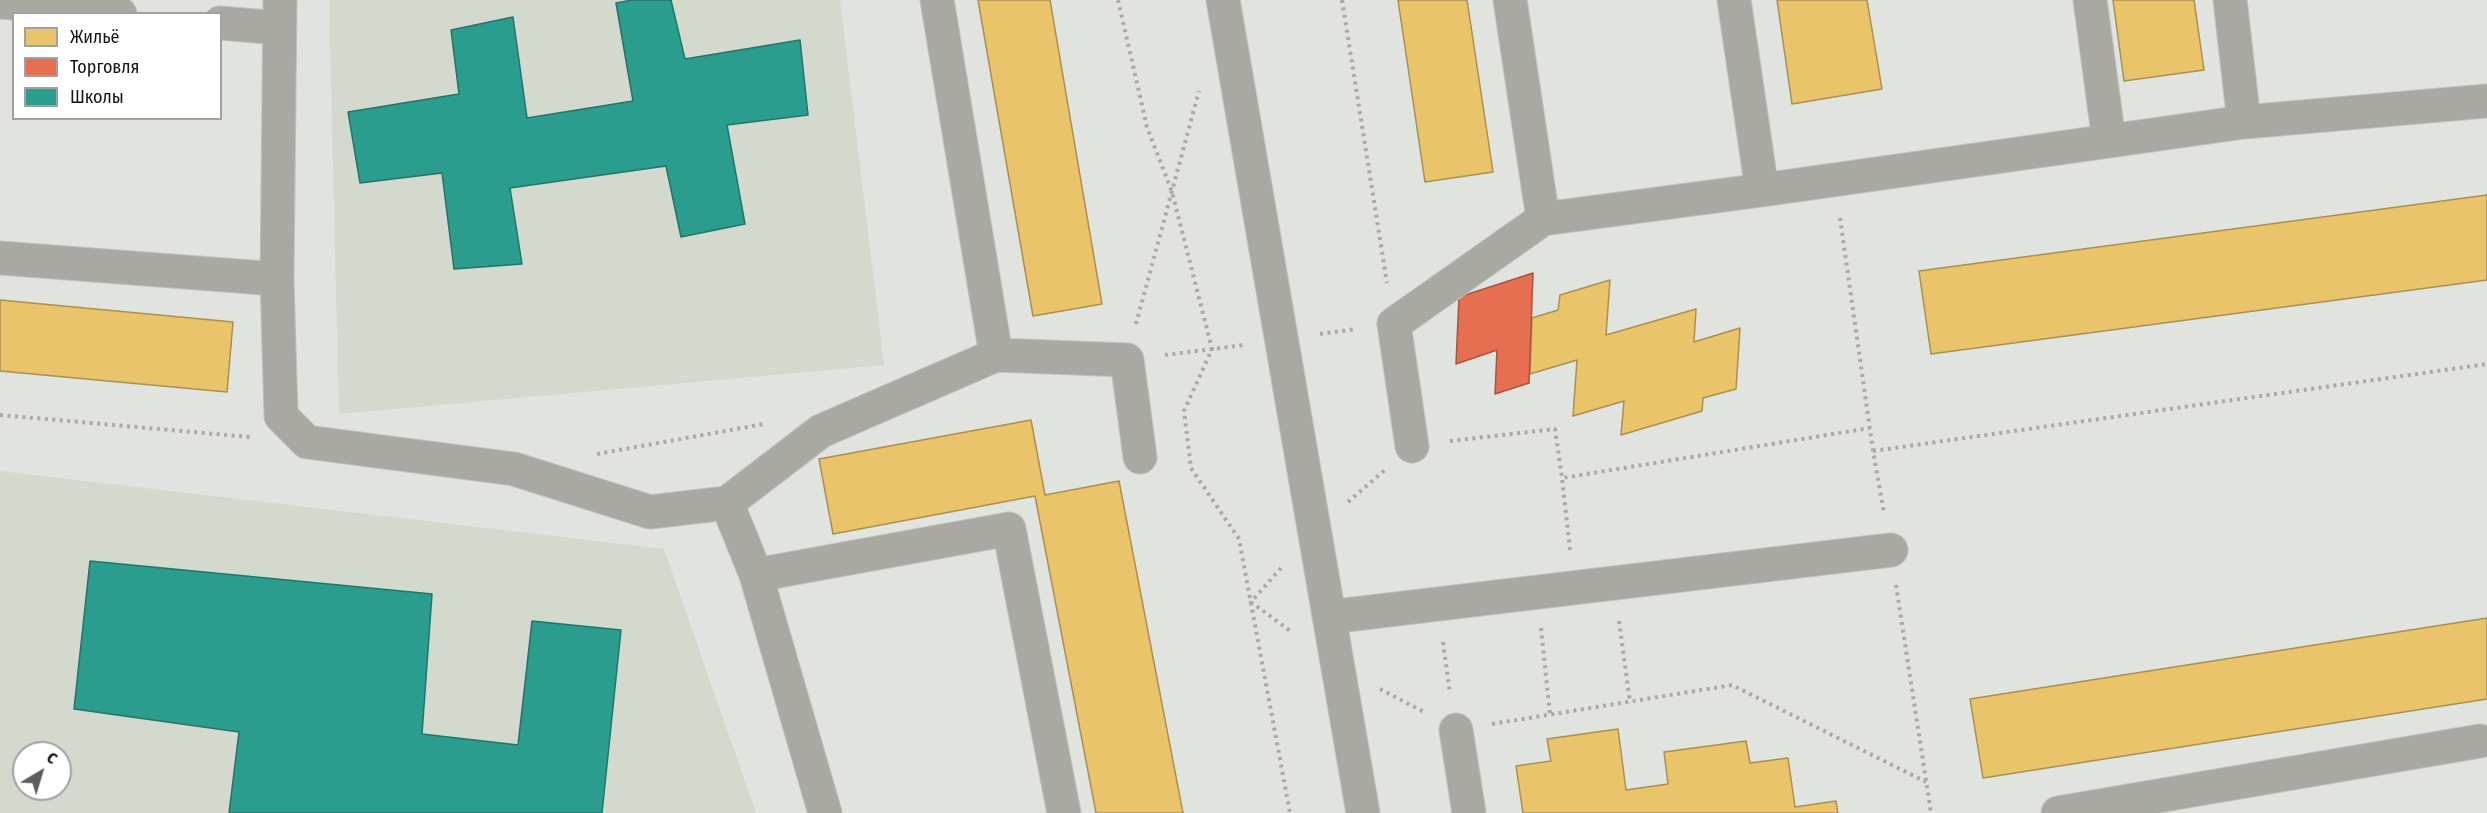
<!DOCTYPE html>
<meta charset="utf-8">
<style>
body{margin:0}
#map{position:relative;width:2487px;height:813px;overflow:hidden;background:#e0e3de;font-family:"Fira Sans Condensed",sans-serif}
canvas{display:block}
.legend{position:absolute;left:12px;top:12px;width:210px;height:108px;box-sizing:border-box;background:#fff;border:2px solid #a1a2a0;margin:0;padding:8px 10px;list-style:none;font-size:18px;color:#141612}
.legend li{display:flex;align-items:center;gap:12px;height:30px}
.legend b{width:30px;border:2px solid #a1a2a0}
.north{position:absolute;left:12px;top:741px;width:60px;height:60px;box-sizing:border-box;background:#fff;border:2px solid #a1a2a0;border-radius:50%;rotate:38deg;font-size:16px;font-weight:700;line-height:24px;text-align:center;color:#141612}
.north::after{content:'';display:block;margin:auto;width:21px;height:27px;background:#5b5e59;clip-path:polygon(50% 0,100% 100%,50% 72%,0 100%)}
</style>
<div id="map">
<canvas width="2487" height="813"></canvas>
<ul class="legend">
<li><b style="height:16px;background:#e9c46a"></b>Жильё</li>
<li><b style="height:16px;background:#e76f51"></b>Торговля</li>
<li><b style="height:16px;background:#2a9d8f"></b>Школы</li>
</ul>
<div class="north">С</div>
</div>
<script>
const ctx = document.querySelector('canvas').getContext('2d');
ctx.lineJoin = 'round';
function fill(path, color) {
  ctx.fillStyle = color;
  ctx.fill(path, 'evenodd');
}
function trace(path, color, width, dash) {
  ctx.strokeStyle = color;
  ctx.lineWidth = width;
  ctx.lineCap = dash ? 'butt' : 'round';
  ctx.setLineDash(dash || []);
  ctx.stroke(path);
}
const built = new Path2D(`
 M329 0H840L884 365 339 414Z
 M0 471 664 549 756 813H0ZM24 753H60V789H24Z`);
const homes = new Path2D(`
 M978 0H1050L1102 304 1033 316Z
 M1398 0H1467L1493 172 1425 182Z
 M1777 0H1867L1882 89 1792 104Z
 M2113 0H2194L2204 70 2124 81Z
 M2487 195V280L1931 354 1919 271Z
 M1610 280 1606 335 1696 309 1694 342 1740 328 1736 389 1703 398 1702 411 1621 435 1624 401 1573 416 1577 360 1530 374 1532 318 1558 310 1560 295Z
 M0 300 233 322 227 392 0 371Z
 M1031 420 1045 495 1119 481 1183 813H1096L1035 496 833 534 819 459Z
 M2487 618V699L1983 778 1970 699Z
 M1618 729 1626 790 1668 784 1664 752 1746 741 1750 763 1788 758 1795 807 1836 801 1838 813H1523L1516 766 1551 761 1547 739Z`);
const shops = new Path2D(`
 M1533 273 1529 383 1495 394 1497 350 1456 364 1459 297Z`);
const schools = new Path2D(`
 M632 0H671L685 59 800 40 808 115 727 125 745 224 681 237 666 166 510 188 522 264 454 269 442 173 360 183 348 112 459 94 451 30 513 17 527 118 633 101 616 3Z
 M90 561 432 594 422 734 518 745 532 621 621 630 602 813H229L239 732 74 709Z`);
const path = new Path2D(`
 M1118 0 1147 127 1172 192 1212 349 1184 411 1191 468 1239 539 1290 813
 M1342 0 1387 283
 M1840 218 1873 451 1884 513
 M1136 324 1199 91
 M1320 334 1357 329
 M1165 355 1244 345
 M0 415 250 437
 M1450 441 1555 429 1562 478
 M1873 451 2487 364
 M597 454 764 424
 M1348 502 1386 469
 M1570 550 1562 478 1870 428
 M1281 568 1251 602 1293 633
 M1896 585 1931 813
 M1619 621 1630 702
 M1541 628 1550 715
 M1443 642 1450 694
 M1380 689 1424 712
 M1492 724 1732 685 1926 782`);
const minor = new Path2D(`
 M280 0 277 279 281 416 307 442 514 469 650 512 727 503 756 575 825 813
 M1223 0 1363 813
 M1510 0 1543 219
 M1734 0 1762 190
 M2090 0 2109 141
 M2230 0 2244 122
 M0 2 120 14
 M220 23 279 28
 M0 258 277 279
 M996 355 1127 360 1140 457
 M1412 446 1394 324 1543 219 1762 190 2244 122 2487 101
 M727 503 821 431 996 355 937 0
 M756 575 1009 529 1064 813
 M1329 617 1891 550
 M1456 730 1469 813
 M2058 813 2480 741`);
fill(built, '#d3d9cd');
fill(homes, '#e9c46a');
trace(homes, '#a99050', 1.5);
fill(shops, '#e76f51');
trace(shops, '#a8543e', 1.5);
fill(schools, '#2a9d8f');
trace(schools, '#23746a', 1.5);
trace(minor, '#bfc1be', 35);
trace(path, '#a9aaa2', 4, [3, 4.5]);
trace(minor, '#a9a8a1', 33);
</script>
